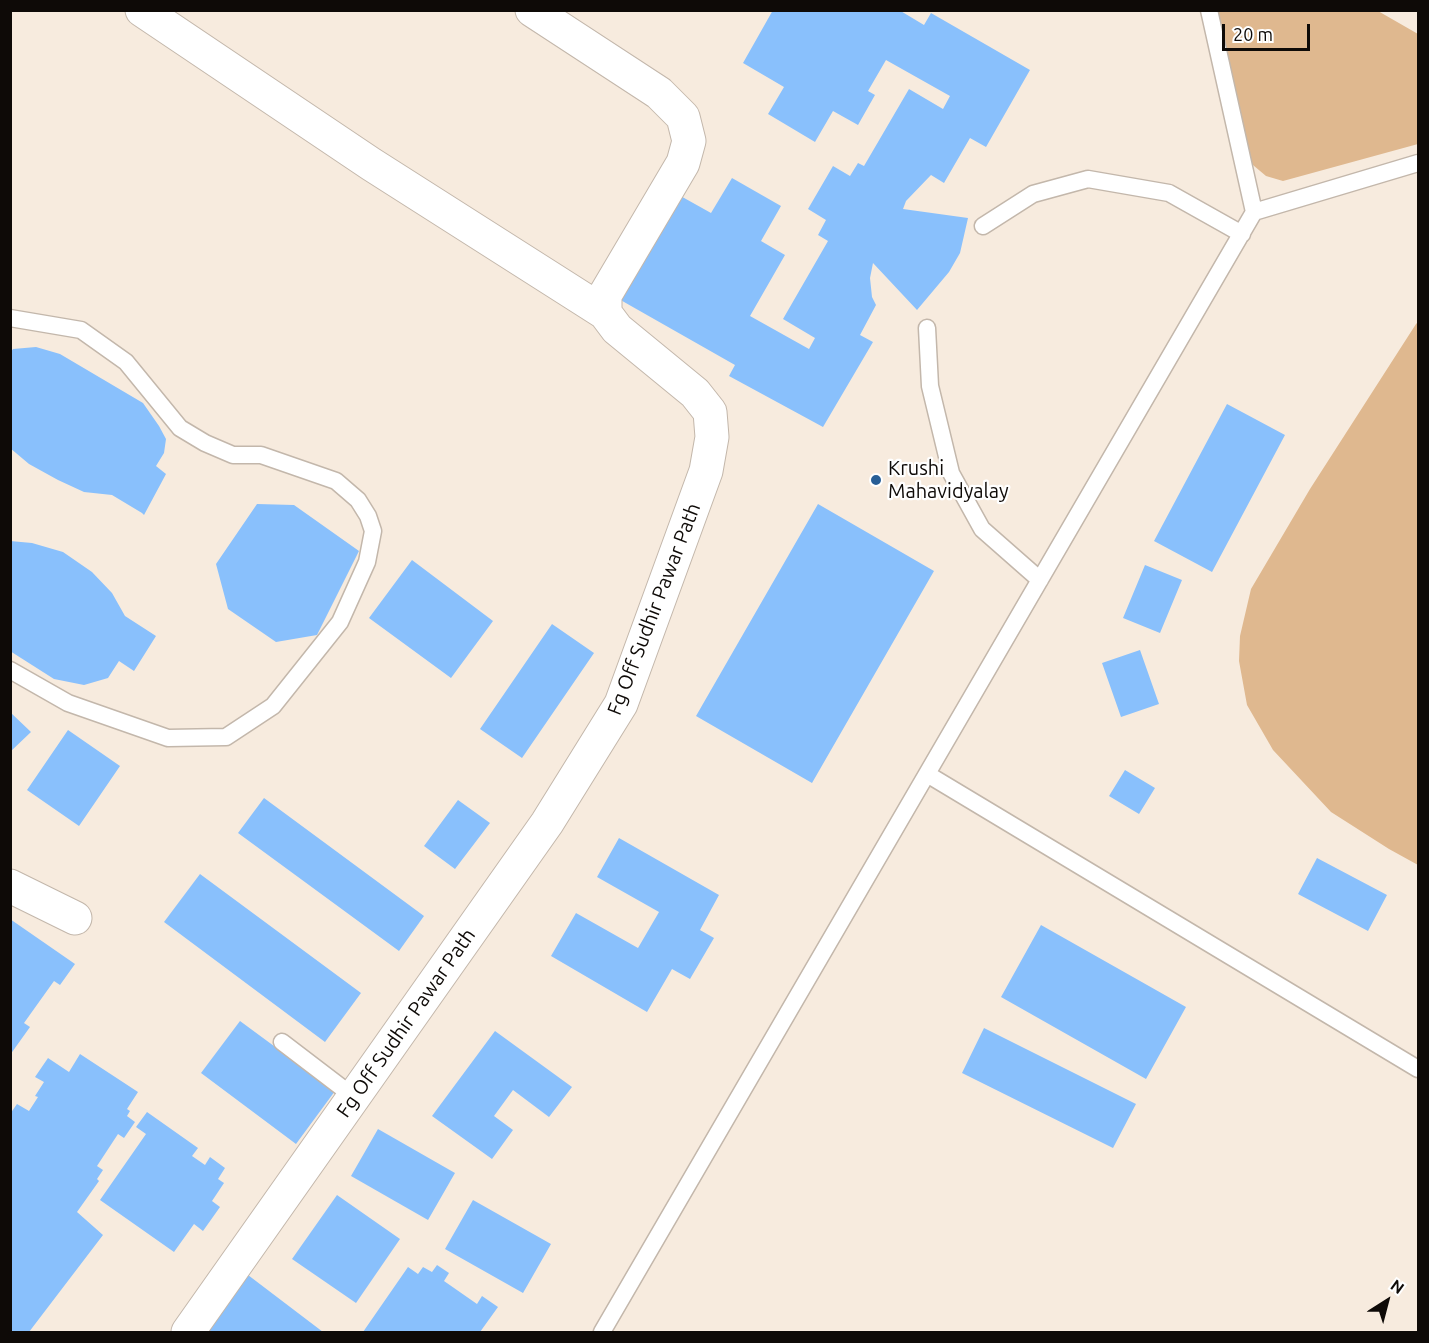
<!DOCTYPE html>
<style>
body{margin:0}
#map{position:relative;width:1429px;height:1343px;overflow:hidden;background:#f7ebde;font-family:Ubuntu,sans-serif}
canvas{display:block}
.frame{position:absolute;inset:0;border:12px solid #0e0a07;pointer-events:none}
.north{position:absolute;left:1357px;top:1271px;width:60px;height:60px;-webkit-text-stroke:4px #fff;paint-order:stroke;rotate:36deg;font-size:16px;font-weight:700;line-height:24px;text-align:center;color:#0e0a07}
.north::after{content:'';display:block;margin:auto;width:21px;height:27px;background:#0e0a07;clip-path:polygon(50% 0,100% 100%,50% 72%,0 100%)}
.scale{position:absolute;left:1222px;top:24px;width:88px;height:27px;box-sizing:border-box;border:3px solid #0e0a07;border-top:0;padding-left:8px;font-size:18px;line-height:21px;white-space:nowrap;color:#0e0a07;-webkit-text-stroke:4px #fff;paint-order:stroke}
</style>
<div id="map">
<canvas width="1429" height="1343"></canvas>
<div class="frame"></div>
<div class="north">N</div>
<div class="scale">20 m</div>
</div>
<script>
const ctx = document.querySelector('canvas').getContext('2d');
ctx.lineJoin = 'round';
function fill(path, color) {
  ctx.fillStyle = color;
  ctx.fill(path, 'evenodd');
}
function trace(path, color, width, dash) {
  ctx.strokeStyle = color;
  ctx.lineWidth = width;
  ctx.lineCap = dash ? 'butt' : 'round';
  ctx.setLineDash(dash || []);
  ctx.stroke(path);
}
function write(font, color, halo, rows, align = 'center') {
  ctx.font = font + ' Ubuntu,sans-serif';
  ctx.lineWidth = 4.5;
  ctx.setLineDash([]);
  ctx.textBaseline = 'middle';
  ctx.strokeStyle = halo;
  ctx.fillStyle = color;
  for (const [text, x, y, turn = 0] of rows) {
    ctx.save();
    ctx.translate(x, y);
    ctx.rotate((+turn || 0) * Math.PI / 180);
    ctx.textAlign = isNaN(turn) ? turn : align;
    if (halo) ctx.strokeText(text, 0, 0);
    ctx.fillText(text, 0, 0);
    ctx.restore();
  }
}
const green = new Path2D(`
 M1217 11H1378L1418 34V144L1283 181 1266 176 1247 160Z
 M1418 322V865L1389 849 1331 812 1273 750 1247 705 1239 661 1240 636 1251 589 1310 489 1416 324Z`);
const building = new Path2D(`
 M773 10H899L924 25 931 13 1030 70 986 147 970 138 944 183 931 175 906 201 903 209 968 218 960 253 949 272 917 310 873 263 870 278 872 297 876 305 860 335 873 342 823 427 729 376 735 365 617 298 677 194 711 213 732 178 781 206 761 241 785 255 750 316 809 349 815 338 783 319 828 241 818 235 826 220 808 209 833 166 850 176 858 163 864 166 909 89 943 109 950 96 886 60 868 91 875 95 858 125 833 111 815 142 768 114 784 87 743 63Z
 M36 347 60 354 143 403 159 426 166 439 164 453 156 466 166 474 144 515 142 513 112 495 84 492 58 480 29 464 10 448V353L13 349Z
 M1227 404 1285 435 1212 572 1154 541Z
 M257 504 294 505 359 551 317 635 276 642 228 609 216 564Z
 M818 504 934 571 812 783 696 716Z
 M10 541 32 543 63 552 92 572 112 593 125 616 156 636 134 671 119 661 108 678 84 685 54 679 10 651Z
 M412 560 493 621 451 678 369 618Z
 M1145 565 1182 580 1160 633 1123 618Z
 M552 624 594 653 522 758 480 729Z
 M1140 650 1159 704 1121 717 1102 663Z
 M10 712 31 732 10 752Z
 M68 730 120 766 79 826 27 790Z
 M1125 770 1155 788 1139 814 1109 796Z
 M264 798 424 916 399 951 238 833Z
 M458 800 490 823 455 869 424 846Z
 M619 838 719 895 700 930 714 938 690 979 672 969 647 1012 551 956 576 913 638 948 659 912 597 877Z
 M1317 858 1387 895 1368 931 1298 894Z
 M200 874 361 993 325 1042 164 922Z
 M10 919 75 964 60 985 54 981 24 1023 30 1027 10 1055Z
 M1041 925 1186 1007 1146 1079 1001 997Z
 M240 1021 335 1091 296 1144 201 1073Z
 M984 1028 1136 1104 1113 1148 962 1073Z
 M495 1031 572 1087 549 1117 513 1090 494 1116 513 1130 492 1159 432 1116Z
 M80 1054 138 1092 127 1109 130 1111 127 1116 135 1122 124 1138 118 1134 97 1166 103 1170 97 1179 99 1181 77 1212 103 1235 29 1332H10V1114L17 1104 29 1111 38 1097 35 1096 44 1082 35 1077 48 1058 69 1072Z
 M147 1112 198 1148 192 1156 205 1165 210 1157 225 1168 218 1179 224 1183 212 1201 220 1207 203 1231 194 1224 174 1252 100 1200 146 1134 136 1127Z
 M378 1129 455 1173 428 1220 351 1176Z
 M337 1195 400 1239 356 1303 292 1259Z
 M473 1200 551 1244 523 1293 445 1249Z
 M437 1265 449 1273 444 1281 477 1304 482 1296 498 1307 480 1332H363L408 1267 418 1274 423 1267 432 1272Z
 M248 1275 323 1332H204Z`);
const service = new Path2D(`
 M1254 212 1418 163
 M983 226 1033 194 1088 179 1169 193 1242 234
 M10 318 81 330 126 362 180 428 205 443 233 455H261L336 481 358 500 368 516 373 531 367 562 340 622 273 706 226 737 168 738 68 703 10 670
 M927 328 930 386 951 473 982 529 1040 580
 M927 774 1418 1069
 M282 1042 354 1097
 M602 1332 1254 212 1209 10`);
const minor = new Path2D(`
 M142 10 371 164 605 313
 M10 886 75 918
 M188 1332 547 823 621 704 706 471 712 437 710 412 695 393 617 329 605 313V295L683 163 689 141 683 117 659 93 532 10`);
const markers = [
 [876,480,6,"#275e96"]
];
const poiNames = [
 ["Krushi",888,468],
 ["Mahavidyalay",888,491]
];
const streetNames = [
 ["Fg Off Sudhir Pawar Path",654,609,-69],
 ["Fg Off Sudhir Pawar Path",406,1023,-55]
];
fill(green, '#dfb88f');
fill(building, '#89c0fc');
trace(service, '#c3b7ab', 19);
trace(minor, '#c3b7ab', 35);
trace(service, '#fff', 16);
trace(minor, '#fff', 33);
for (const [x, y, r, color] of markers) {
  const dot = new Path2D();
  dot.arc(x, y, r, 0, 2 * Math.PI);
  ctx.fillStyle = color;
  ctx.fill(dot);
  trace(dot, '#fff', 2);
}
write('20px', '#0e0a07', '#fff', poiNames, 'left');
write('20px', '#0e0a07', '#fff', streetNames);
</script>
